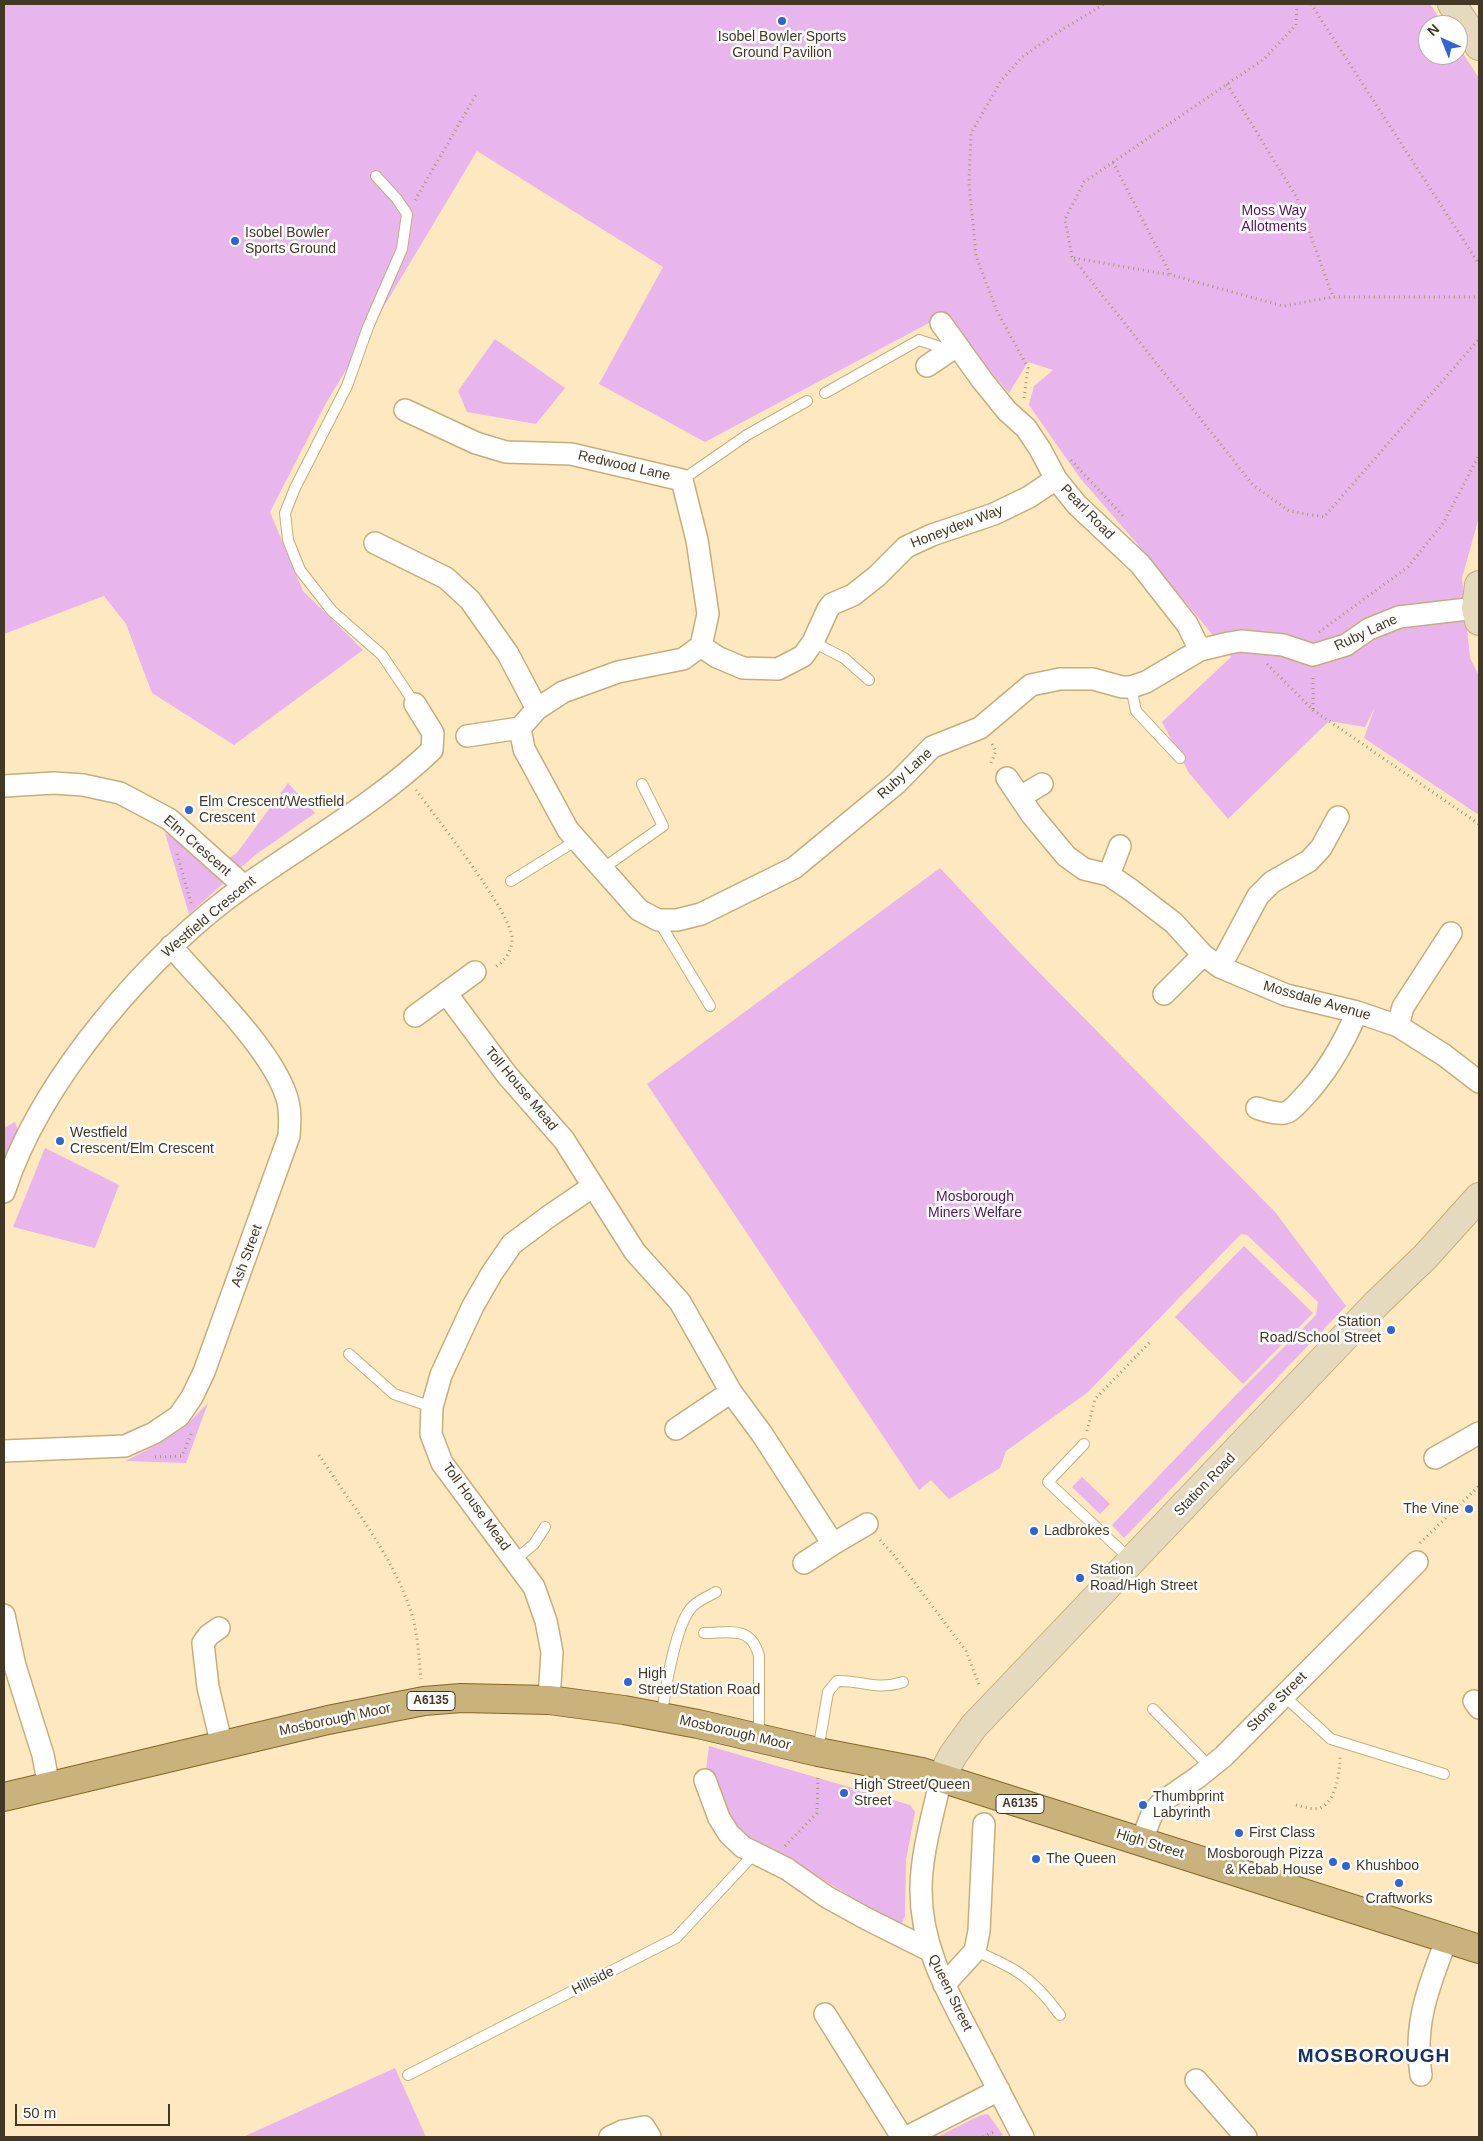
<!DOCTYPE html>
<style>
body{margin:0}
#map{position:relative;width:1483px;height:2141px;overflow:hidden;background:#fee8bf;font-family:Arial,sans-serif}
canvas{display:block}
.frame{position:absolute;inset:0;border:5px solid #433823;pointer-events:none}
.north{position:absolute;left:1418px;top:15px;width:50px;height:50px;box-sizing:border-box;background:#fff;border:1px solid #b4afa7;border-radius:50%;rotate:316deg;font-size:14px;font-weight:700;line-height:20px;text-align:center;color:#433823}
.north::after{content:'';display:block;margin:auto;width:18px;height:22px;background:#3064d3;clip-path:polygon(50% 0,100% 100%,50% 72%,0 100%)}
.scale{position:absolute;left:15px;top:2104px;width:155px;height:22px;box-sizing:border-box;border:2px solid #433823;border-top:0;padding-left:6px;font-size:15px;line-height:18px;white-space:nowrap;color:#433823;-webkit-text-stroke:4px #fff;paint-order:stroke}
</style>
<div id="map">
<canvas width="1483" height="2141"></canvas>
<div class="frame"></div>
<div class="north">N</div>
<div class="scale">50 m</div>
</div>
<script>
const ctx = document.querySelector('canvas').getContext('2d');
ctx.lineJoin = 'round';
function fill(path, color) {
  ctx.fillStyle = color;
  ctx.fill(path, 'evenodd');
}
function trace(path, color, width, dash) {
  ctx.strokeStyle = color;
  ctx.lineWidth = width;
  ctx.lineCap = dash ? 'butt' : 'round';
  ctx.setLineDash(dash || []);
  ctx.stroke(path);
}
function write(font, color, halo, rows, align = 'center') {
  ctx.font = font + ' Arial,sans-serif';
  ctx.lineWidth = 5;
  ctx.setLineDash([]);
  ctx.textBaseline = 'middle';
  ctx.strokeStyle = halo;
  ctx.fillStyle = color;
  for (const [text, x, y, turn = 0] of rows) {
    ctx.save();
    ctx.translate(x, y);
    ctx.rotate((+turn || 0) * Math.PI / 180);
    ctx.textAlign = isNaN(turn) ? turn : align;
    if (halo) ctx.strokeText(text, 0, 0);
    ctx.fillText(text, 0, 0);
    ctx.restore();
  }
}
const green = new Path2D(`
 M4 4H1430L1444 25H1428V55H1458V46L1479 78V517L1462 578 1470 658 1479 676V815L1364 738 1375 707 1365 727 1329 721 1228 819 1189 773 1162 722 1231 657 1134 540 1080 478 1029 405 1034 386 1053 370 1028 362 1009 393 942 316 705 442 599 384 663 267 477 151 325 405 270 512 303 591 363 650 234 745 152 693 126 624 104 596 4 634Z
 M495 339 565 388 536 424 467 412 458 391Z
 M288 783 315 813 254 856 189 914 165 833 177 839 212 869 237 853Z
 M940 868 1020 953 1275 1212 1346 1306 1124 1538 1112 1525 1236 1395 1316 1315 1318 1302 1247 1235 1241 1234 1088 1392 1006 1451 1000 1468 949 1499 931 1480 919 1490 647 1084Z
 M15 1122 19 1133 4 1168V1128Z
 M45 1148 119 1185 95 1248 13 1227Z
 M1244 1246 1313 1313 1243 1384 1175 1317Z
 M208 1403 186 1463 125 1461 157 1445 183 1428Z
 M1082 1477 1110 1504 1100 1514 1072 1487Z
 M709 1746 910 1805 915 1812 906 1860 905 1916 902 1923 894 1922 768 1847 737 1838 706 1770Z
 M395 2068 426 2137H243Z
 M988 2114 1003 2135 998 2137H937L981 2115Z`);
const path = new Path2D(`
 M1297 4 1296 25 1264 59 1084 182 1065 219 1072 257 1253 485 1289 511 1324 517 1479 339
 M1311 4 1479 264
 M1227 84 1297 198 1333 297H1479
 M1113 162 1171 275 1283 306 1333 297
 M415 200 477 93
 M1074 258 1171 275
 M1024 398 1028 368 997 311 976 256 969 183 971 133 1001 81 1021 58 1055 34 1104 4
 M1071 460 1123 516
 M1319 632 1408 567 1444 522 1479 455
 M1267 664 1313 710 1479 824
 M1313 709V675
 M991 763 996 751 992 744
 M416 790C434 815 513 914 512 939 512 951 505 961 495 967
 M177 854 191 903
 M1087 1431 1095 1399 1151 1341
 M319 1455C353 1507 395 1558 413 1618 418 1637 419 1659 421 1679
 M155 1457 182 1456 192 1432
 M880 1540 893 1554 966 1651 980 1687
 M1420 1543 1479 1486
 M1296 1805C1304 1807 1312 1810 1320 1808 1336 1802 1340 1771 1340 1757
 M785 1846 817 1813 818 1776
 M983 2137 996 2131`);
const lane = new Path2D(`
 M376 176 397 199 407 214 402 249 368 327 347 386 295 488 285 513 288 540 300 570 332 611 382 655 415 704
 M825 393 919 340 949 350
 M682 480 747 435 807 401
 M813 642 844 658 869 680
 M1131 687 1136 711 1180 758
 M602 869 663 826 642 784
 M511 881 577 840
 M658 920 710 1006
 M349 1354 394 1394 432 1407
 M1084 1444 1048 1482 1131 1560
 M515 1560 534 1544 545 1527
 M704 1633C730 1633 751 1625 759 1656V1736
 M1284 1696 1331 1739 1444 1774
 M1153 1709 1210 1767
 M662 1717C664 1694 676 1621 693 1606 699 1600 709 1596 716 1592
 M818 1751 828 1692 837 1681C863 1680 875 1691 903 1682
 M975 1951C1016 1968 1033 1978 1060 2015
 M408 2075 676 1938 754 1854`);
const street = new Path2D(`
 M941 323 982 380 1007 411 1026 428 1040 449 1056 479 1077 505 1140 564 1187 624 1200 650
 M927 366 957 346
 M405 410 476 443 506 452 571 454 682 480 697 540 708 614 701 646
 M375 543 446 578 470 600 508 654 537 709
 M701 646 683 659 618 672 563 692 537 709 520 728 524 749 568 830 639 910 658 920H677L701 914 794 868 897 783 932 747 980 728 1031 685 1060 679H1093L1122 687H1131L1146 682 1200 650 1229 643 1241 641 1283 645 1313 655 1346 645 1369 629 1399 617 1476 608
 M701 646 717 657 743 668 778 669 803 656 813 642 828 609 832 604 853 595 877 576 906 547 932 535 994 514 1029 497 1056 479
 M467 736 520 728
 M1007 778 1032 815 1066 856 1084 869 1109 875 1131 890 1174 923 1203 955 1220 967 1286 995 1357 1012 1398 1026 1444 1055 1479 1082
 M4 786 54 783 83 785 120 793 169 819 244 886
 M1020 797 1042 784
 M1109 875 1120 846
 M1220 967 1258 896 1272 882 1309 861 1321 848 1338 817
 M446 993 507 1075 564 1140 635 1252 680 1302 731 1392 762 1434 833 1544 867 1524
 M1164 994 1203 955
 M415 1016 475 972
 M1398 1026 1403 1007 1451 933
 M1257 1108C1266 1111 1275 1114 1284 1113 1291 1112 1297 1104 1302 1099 1327 1073 1343 1045 1357 1012
 M4 1192C40 1080 150 952 246 885 307 842 379 801 432 750L433 733 415 704
 M676 1429 731 1392
 M4 1451 125 1446 154 1433 179 1416 192 1397 204 1372 289 1136C290 1123 291 1108 286 1095 269 1046 205 986 171 946
 M1435 1458 1479 1433
 M804 1563 833 1544
 M4 1615 15 1666 43 1755 49 1787
 M219 1628 209 1635 203 1643 208 1687 222 1746
 M549 1700 552 1652 546 1621 534 1587 442 1463 431 1434 432 1407 441 1375 473 1306 492 1273 512 1244 548 1217 592 1187
 M1474 1701 1479 1708
 M941 1778C933 1815 921 1853 921 1890 921 1947 947 1991 972 2039 989 2072 1006 2105 1023 2137
 M705 1780 719 1818 729 1834 743 1847 787 1869 827 1897 867 1919 929 1950
 M1141 1842 1152 1814 1162 1802 1198 1777 1223 1757 1417 1562
 M944 1985 975 1951 979 1931 984 1824
 M825 2014 902 2137
 M1421 2075C1413 2023 1429 1986 1447 1938
 M1196 2080 1246 2137
 M610 2137 623 2131 644 2127 650 2137
 M907 2137 999 2090`);
const secondary = new Path2D(`
 M1452 4 1479 46
 M1479 585 1476 608 1479 621
 M941 1778 953 1755 974 1726 1377 1303 1425 1257 1479 1197`);
const primary = new Path2D(`
 M4 1797 328 1720 424 1701 461 1698 549 1700 624 1710 698 1724 818 1752 922 1772 1479 1949`);
const markers = [
 [782,21,5,"#3064d3"],
 [235,241,5,"#3064d3"],
 [189,810,5,"#3064d3"],
 [60,1141,5,"#3064d3"],
 [1391,1330,5,"#3064d3"],
 [1469,1509,5,"#3064d3"],
 [1034,1531,5,"#3064d3"],
 [1080,1578,5,"#3064d3"],
 [628,1682,5,"#3064d3"],
 [844,1793,5,"#3064d3"],
 [1143,1805,5,"#3064d3"],
 [1239,1833,5,"#3064d3"],
 [1036,1859,5,"#3064d3"],
 [1333,1862,5,"#3064d3"],
 [1346,1866,5,"#3064d3"],
 [1399,1883,5,"#3064d3"]
];
const shields = [
 [431,1701,48],
 [1020,1804,48]
];
const shieldNames = [
 ["A6135",431,1701],
 ["A6135",1020,1804]
];
const poiNames = [
 ["Isobel Bowler Sports",782,37,"center"],
 ["Ground Pavilion",782,53,"center"],
 ["Isobel Bowler",245,233],
 ["Sports Ground",245,249],
 ["Elm Crescent/Westfield",199,802],
 ["Crescent",199,818],
 ["Westfield",70,1133],
 ["Crescent/Elm Crescent",70,1149],
 ["Station",1381,1322,"right"],
 ["Road/School Street",1381,1338,"right"],
 ["The Vine",1459,1509,"right"],
 ["Ladbrokes",1044,1531],
 ["Station",1090,1570],
 ["Road/High Street",1090,1586],
 ["High",638,1674],
 ["Street/Station Road",638,1690],
 ["High Street/Queen",854,1785],
 ["Street",854,1801],
 ["Thumbprint",1153,1797],
 ["Labyrinth",1153,1813],
 ["First Class",1249,1833],
 ["Mosborough Pizza",1323,1854,"right"],
 ["& Kebab House",1323,1870,"right"],
 ["The Queen",1046,1859],
 ["Khushboo",1356,1866],
 ["Craftworks",1399,1899,"center"]
];
const parkNames = [
 ["Moss Way",1274,211],
 ["Allotments",1274,227],
 ["Mosborough",975,1197],
 ["Miners Welfare",975,1213]
];
const streetNames = [
 ["Redwood Lane",624,466,13],
 ["Pearl Road",1087,512,46],
 ["Honeydew Way",957,527,-21],
 ["Ruby Lane",1366,633,-25],
 ["Ruby Lane",905,774,-42],
 ["Elm Crescent",197,846,41],
 ["Westfield Crescent",209,917,-40],
 ["Mossdale Avenue",1317,1001,16],
 ["Toll House Mead",521,1089,50],
 ["Ash Street",247,1256,-70],
 ["Station Road",1205,1485,-46],
 ["Toll House Mead",476,1507,54],
 ["Stone Street",1277,1702,-45],
 ["Mosborough Moor",335,1720,-12],
 ["Mosborough Moor",735,1733,13],
 ["High Street",1150,1844,17],
 ["Hillside",593,1981,-27],
 ["Queen Street",950,1993,64]
];
const districtNames = [
 ["MOSBOROUGH",1374,2057]
];
fill(green, '#e8b5ed');
trace(lane, '#c7ad7a', 12);
trace(street, '#c7ad7a', 24);
trace(secondary, '#c7ad7a', 30);
trace(primary, '#846625', 30);
trace(path, '#a79677', 3, [1, 4]);
trace(lane, '#fff', 10);
trace(street, '#fff', 21);
trace(secondary, '#e5d9be', 28);
trace(primary, '#cab27d', 28);
for (const [x, y, r, color] of markers) {
  const dot = new Path2D();
  dot.arc(x, y, r, 0, 2 * Math.PI);
  ctx.fillStyle = color;
  ctx.fill(dot);
  trace(dot, '#fff', 2);
}
for (const [x, y, w] of shields) {
  const box = new Path2D();
  box.roundRect(x - w / 2, y - 9.5, w, 19, 4);
  ctx.fillStyle = '#fff';
  ctx.fill(box);
  trace(box, '#433823', 1);
}
write('bold 12px', '#433823', null, shieldNames);
write('14px', '#433823', '#fff', poiNames, 'left');
write('14px', '#57135f', '#fff', parkNames);
write('14px', '#433823', '#fff', streetNames);
ctx.letterSpacing = '1px';
write('bold 19px', '#183167', '#fff', districtNames);
ctx.letterSpacing = '0px';
</script>
